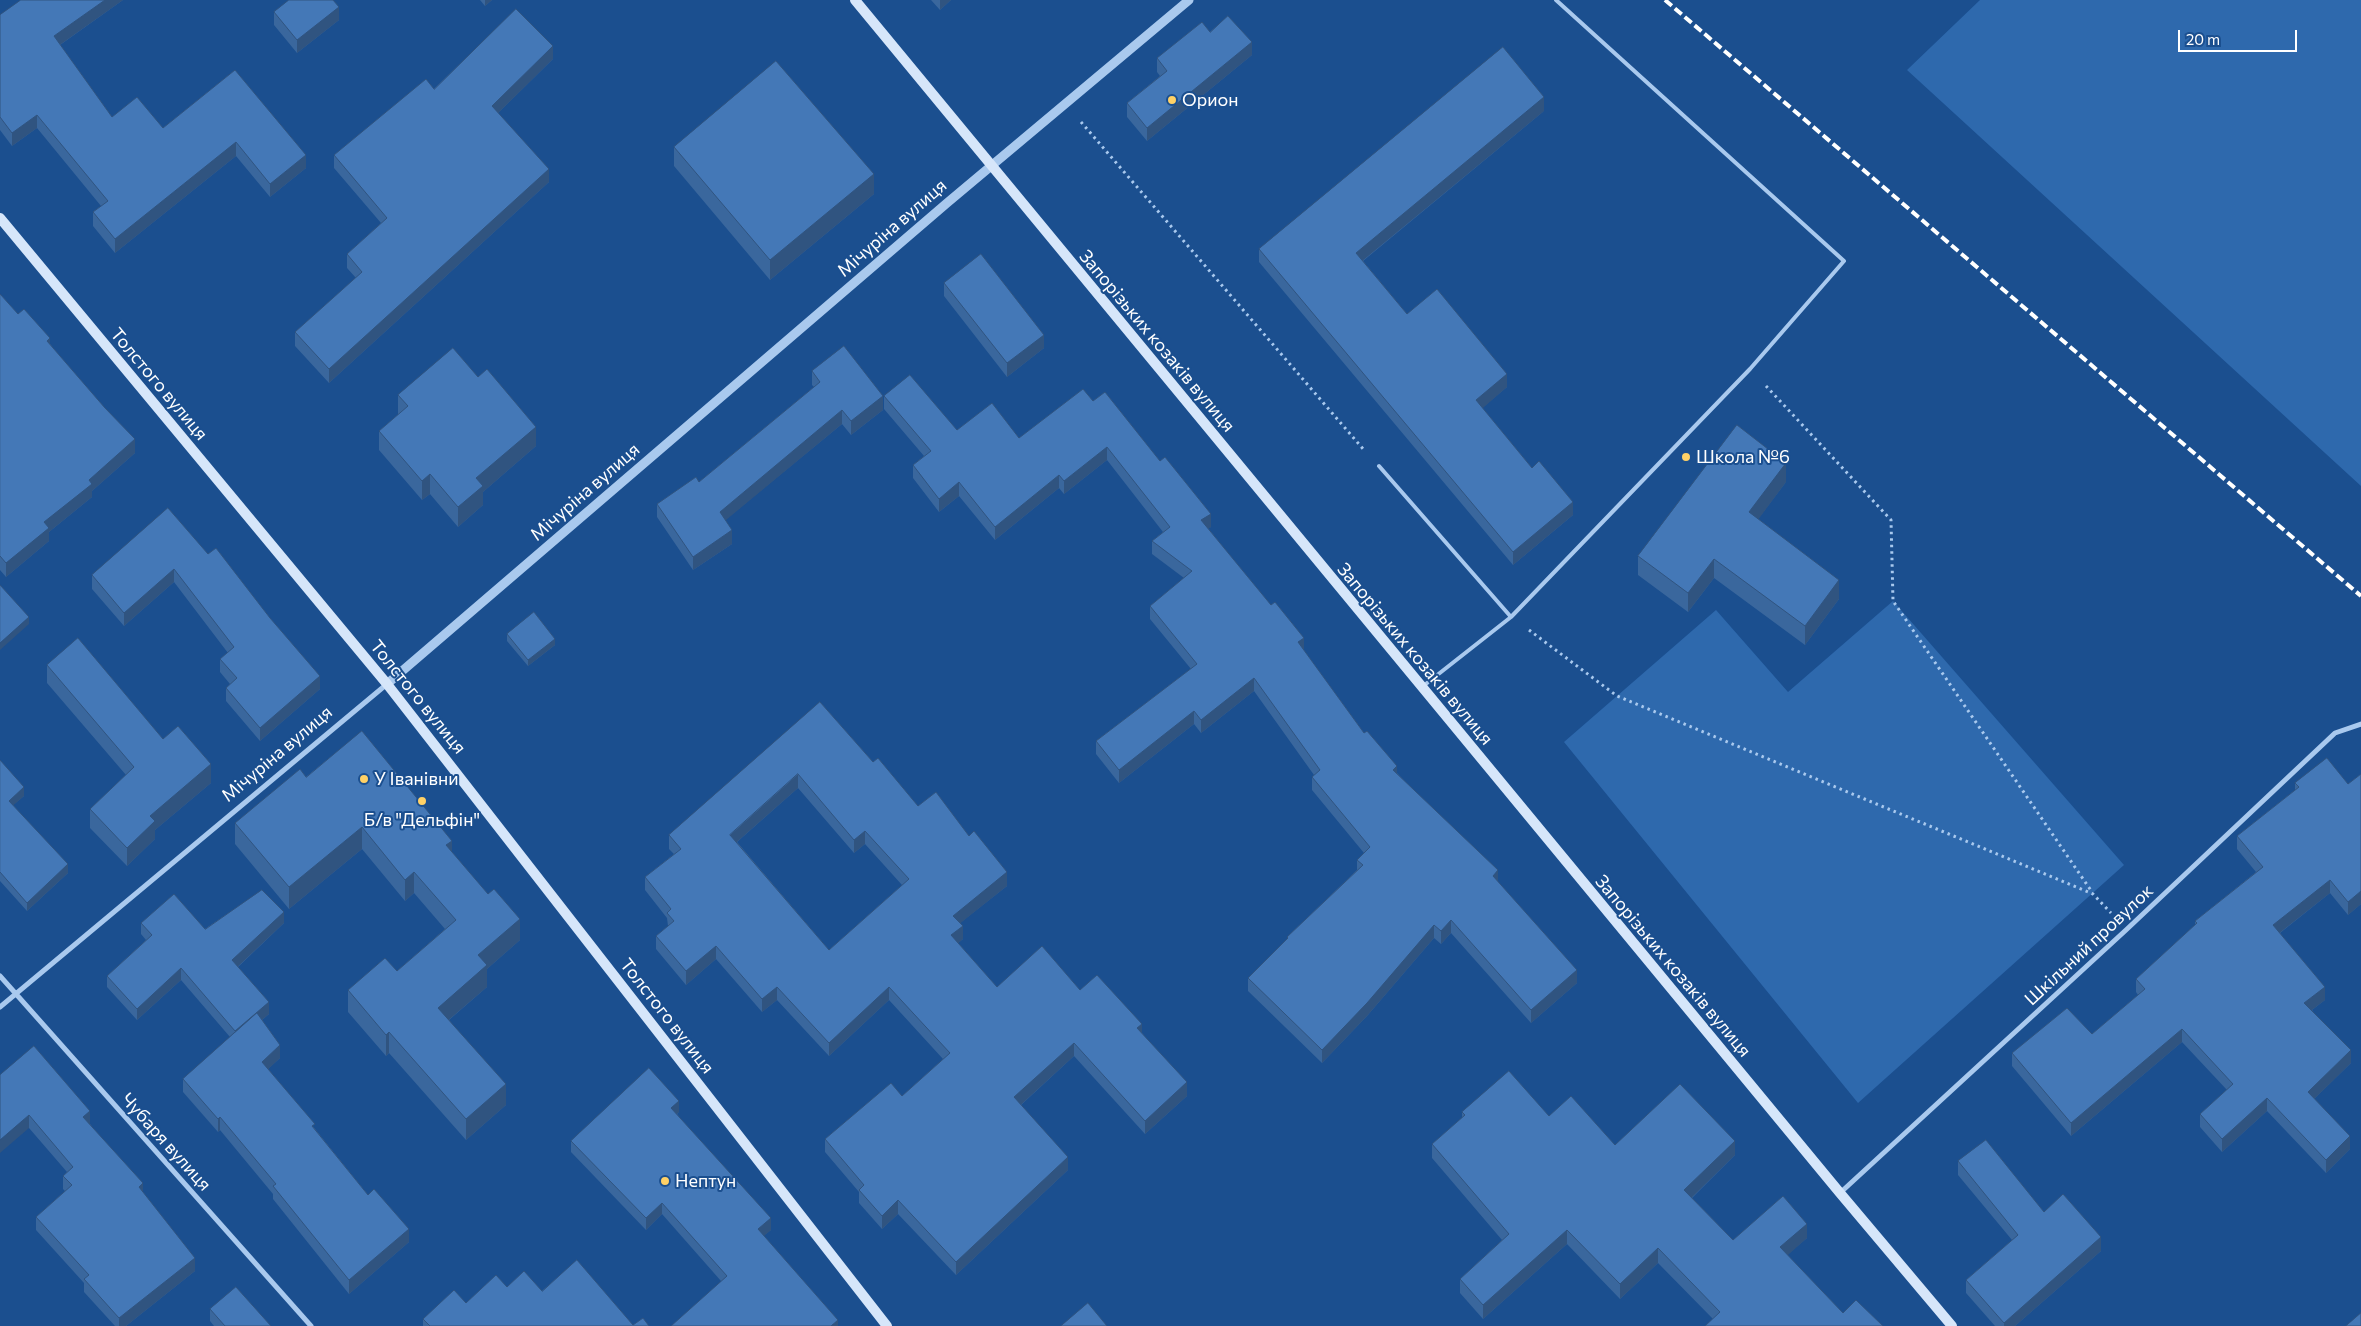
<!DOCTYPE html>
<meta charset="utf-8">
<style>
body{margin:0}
#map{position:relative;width:2361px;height:1326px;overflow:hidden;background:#1b4f8f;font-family:Commissioner,sans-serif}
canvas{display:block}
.scale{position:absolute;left:2178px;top:30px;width:119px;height:22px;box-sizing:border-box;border:2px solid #fff;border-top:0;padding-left:6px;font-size:15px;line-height:18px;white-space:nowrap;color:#fff;-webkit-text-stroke:4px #1b4f8f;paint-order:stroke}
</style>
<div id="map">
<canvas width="2361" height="1326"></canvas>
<div class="scale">20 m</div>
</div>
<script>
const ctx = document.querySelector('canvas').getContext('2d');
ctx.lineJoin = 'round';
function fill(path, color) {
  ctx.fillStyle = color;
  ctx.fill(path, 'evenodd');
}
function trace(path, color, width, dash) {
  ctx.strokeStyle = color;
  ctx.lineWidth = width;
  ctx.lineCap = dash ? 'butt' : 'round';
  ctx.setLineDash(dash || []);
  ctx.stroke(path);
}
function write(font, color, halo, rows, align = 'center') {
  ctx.font = font + ' Commissioner,sans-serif';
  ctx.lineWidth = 4;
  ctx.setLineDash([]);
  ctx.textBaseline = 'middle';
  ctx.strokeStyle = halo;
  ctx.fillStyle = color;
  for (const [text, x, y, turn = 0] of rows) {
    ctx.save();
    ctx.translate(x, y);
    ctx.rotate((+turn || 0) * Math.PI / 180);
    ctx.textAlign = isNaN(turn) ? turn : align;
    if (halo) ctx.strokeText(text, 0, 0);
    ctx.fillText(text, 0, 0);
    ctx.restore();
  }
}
const green = new Path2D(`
 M1980 0H2361V486L1907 70Z
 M1893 601 2124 865 1858 1103 1564 742 1716 610 1788 692Z`);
const path = new Path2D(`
 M1081 122 1364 450
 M1766 386 1891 520 1893 601 2092 892
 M1529 630 1617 696 2093 894 2111 913`);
const service = new Path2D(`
 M1379 466 1511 617
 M1422 687 1511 617 1750 369 1844 261 1556 0`);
const minor = new Path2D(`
 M0 976 311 1326
 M0 1007 387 684
 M1840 1193 2126 930 2335 733 2361 724`);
const tertiary = new Path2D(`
 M387 684 947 203 1189 0`);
const secondary = new Path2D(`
 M855 0 1840 1193 1952 1326
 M0 218 387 684 887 1326`);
const rail = new Path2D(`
 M1665 0 2361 596`);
const wall = new Path2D(`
 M21 0H123L60 45 112 117 163 128 235 70 306 168 270 197 236 156 115 253 93 226V212L101 206 37 128 12 146 0 130V15Z
 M480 0H492L485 6Z
 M931 0H951L940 10Z
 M274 12 339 20 297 53 274 25Z
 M1210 32 1252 55 1147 141 1127 117V103L1160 76 1157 72V58Z
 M553 59 498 113 549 182 329 383 295 346V332L356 278 347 268V254L381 223 334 168V155L434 89Z
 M1544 111 1363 261 1407 314 1507 387 1482 408 1532 468 1573 515 1513 565 1259 262V249Z
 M674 147 874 194 770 280 674 166Z
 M944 283 1044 348 1007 377 944 296Z
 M0 294 18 314 50 344 135 453 92 491V497L49 532V541L6 577 0 570Z
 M812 371 883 410 851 435 842 424 725 520 732 544 693 570 657 517V504L699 482 814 387 812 385Z
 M398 395 536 446 483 492V505L458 527 430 494 422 500 379 450V431L398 415Z
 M884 396 957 430 1019 438 1093 401 1211 527 1208 528 1304 651 1364 733 1397 773 1498 882 1577 983 1531 1023 1451 933 1441 944 1434 938 1367 1016 1322 1063 1248 991V978L1287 939V937L1357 870V860L1364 853 1312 790V777L1314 775 1254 691 1201 733 1194 724 1119 783 1096 754V741L1191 669 1150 619V606L1184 578 1152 554V541L1163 532 1107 460 1064 494 1059 488 995 540 959 496 939 512 913 478V465L924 456 884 409Z
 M1786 482 1758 519 1839 599 1805 645 1714 578 1688 612 1638 575V556Z
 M168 508 320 689 260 741 226 701V688L230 684 220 672V659L228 653 174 582 124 626 92 589V575Z
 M507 634 555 645 528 666 507 641Z
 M47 665 163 739 211 783 155 830V839L127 866 90 828V809L126 775 47 683Z
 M820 702 873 762 918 806 1007 886 960 923 963 939 958 943 997 987 1080 990 1142 1033 1187 1096 1145 1134 1074 1056 1021 1105 1068 1170 956 1275 898 1214 882 1229 859 1203V1192L825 1152V1139L902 1096 943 1059 889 1000 829 1056 777 1000 762 1012 716 959 686 985 656 949V936L668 926 667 918 645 890V877L674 854 669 849V835ZM798 788 854 853 865 844 902 885 829 950 737 842Z
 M0 760 24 796 13 805 68 873 27 911 0 881Z
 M2361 774V904L2348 915 2330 893 2280 933 2325 1000 2312 1010 2351 1063 2314 1099 2350 1149 2326 1173 2267 1111 2222 1152 2200 1127V1114L2227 1090 2182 1042 2071 1136 2012 1066V1053L2092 1034 2138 995 2136 992V979L2195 925V921L2256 872 2237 849V836L2295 790V783L2348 784Z
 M306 777 452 852 520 940 487 969V987L449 1020 506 1105 466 1140 389 1053 386 1056 348 1012V990L397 971 445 929 414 893 405 901 362 849 289 909 235 844V823Z
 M141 923 205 929 284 923 238 967 269 1014 262 1020 280 1058 268 1069 315 1129 368 1195 409 1242 349 1294 273 1199V1194L220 1130 218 1132 183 1092V1079L230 1037 181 980 137 1020 107 987V976L146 940 141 934Z
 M0 1075 90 1124 143 1193 195 1271 126 1326H115L84 1292V1283L36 1230V1217L65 1191 63 1189V1176L67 1172 29 1128Z
 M679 1112 677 1114 771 1230 763 1236 838 1326 721 1281 662 1214 646 1230 571 1152V1141Z
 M1462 1112 1549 1116 1615 1145 1735 1155 1692 1198 1733 1240 1807 1238 1787 1255 1843 1313 1883 1326 1713 1319 1658 1263 1620 1299 1567 1244 1483 1319 1460 1293V1279L1502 1240 1432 1158V1144L1462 1118Z
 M1958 1161 2044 1212 2101 1251 2015 1326H1995L1966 1293V1280L2012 1240 1958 1175Z
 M507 1287 542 1291 633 1325 649 1326H423V1319Z
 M210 1309 271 1326H214L210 1321Z`);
const shadedWall = new Path2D(`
 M105 0H123L54 49V36Z
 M485 0H492L485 6Z
 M940 0H951L940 10Z
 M339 7V20L297 53V40Z
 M1252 42V55L1147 141V128Z
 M553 46V59L492 119V106Z
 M1544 97V111L1356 266V253Z
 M37 115V128L12 146V133Z
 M236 142V156L115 253V239Z
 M306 155V168L270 197V184Z
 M549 169V182L329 383V369Z
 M874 174V194L770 280V260Z
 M1044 335V348L1007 377V363Z
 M50 338V351L47 341Z
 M1507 374V387L1476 414V400Z
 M883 396V410L851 435V421Z
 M842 410V424L720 525V512Z
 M536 427V446L483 492V505L458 527V507L476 478Z
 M135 439V453L92 491V497L49 532V541L6 577V563L44 522 89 480Z
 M1107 447V460L1064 494V481Z
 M1786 463V482L1749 532V512Z
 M430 474V494L422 500V481Z
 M1059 475V488L995 540V527Z
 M959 482V496L939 512V499Z
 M1573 502V515L1513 565V552Z
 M1211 514V527L1201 533V520Z
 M732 530V544L693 570V557Z
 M1714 559V578L1688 612V593Z
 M174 569V582L124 626V613Z
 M1839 580V599L1805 645V626Z
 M29 617V624L0 650V643Z
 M1304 638V651L1298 642Z
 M555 639V645L528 666V660Z
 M320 676V689L260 741V728Z
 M1254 678V691L1201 733V720Z
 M1194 711V724L1119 783V770Z
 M211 764V783L155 830V839L127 866V848L150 816Z
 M1397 766V779L1393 770Z
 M798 774V788L730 848V835Z
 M24 787V796L9 809V801Z
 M362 827V849L289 909V887Z
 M865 831V844L854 853V840Z
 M452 841V862L446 845Z
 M68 864V873L27 911V903Z
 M1498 870V883L1493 876Z
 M414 872V893L405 901V880Z
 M1007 872V886L953 929V916Z
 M2330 880V893L2273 938V925Z
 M2361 891V904L2348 915V902Z
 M284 912V923L232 972V960Z
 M520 919V940L487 969V987L438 1029V1008L478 955Z
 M1451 920V933L1441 944V931Z
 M1434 925V938L1367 1016 1322 1063V1050Z
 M963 926V939L951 949V935Z
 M716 946V959L686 985V971Z
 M181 968V980L137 1020V1009Z
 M1577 970V983L1531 1023V1010Z
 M777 987V1000L762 1012V999Z
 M889 987V1000L829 1056V1043Z
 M2325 987V1000L2304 1016V1003Z
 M269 1002V1014L235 1043V1031Z
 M1142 1024V1037L1137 1028Z
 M2182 1029V1042L2071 1136V1123Z
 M389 1032V1053L386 1056V1035Z
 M1074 1043V1056L1014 1111V1097Z
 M280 1045V1058L262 1075V1062Z
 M2351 1050V1063L2308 1105V1092Z
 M1187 1082V1096L1145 1134V1121Z
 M506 1084V1105L466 1140V1119Z
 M2267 1098V1111L2222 1152V1139Z
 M679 1101V1112L671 1119V1108Z
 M90 1111V1124L83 1130V1117Z
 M29 1115V1128L0 1153V1140Z
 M220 1117V1130L218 1132V1119Z
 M2350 1136V1149L2326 1173V1160Z
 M1735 1141V1155L1684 1205V1190Z
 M1068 1157V1170L956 1275V1262Z
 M143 1183V1196L139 1187Z
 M898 1200V1214L882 1229V1216Z
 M662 1203V1214L646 1230V1218Z
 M771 1218V1230L758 1241V1229Z
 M1807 1224V1238L1780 1262V1247Z
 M409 1229V1242L349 1294V1280Z
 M1567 1230V1244L1483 1319V1305Z
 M2101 1237V1251L2015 1326H2004V1323Z
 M1658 1248V1263L1620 1299V1284Z
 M195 1258V1271L126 1326H119V1318Z
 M838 1320V1326H831Z`);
const building = new Path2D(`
 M21 0H105L54 36 112 117 137 97 163 128 235 70 306 155 270 184 236 142 115 239 93 212 108 201 37 115 12 133 0 117V15Z
 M289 0H333L339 7 297 40 274 12Z
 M516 9 553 46 492 106 549 169 329 369 295 332 362 272 347 254 387 218 334 155 426 79 434 89Z
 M1228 16 1252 42 1147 128 1127 103 1167 71 1157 58 1202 22 1210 32Z
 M1503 47 1544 97 1356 253 1407 314 1437 289 1507 374 1476 400 1532 468 1539 461 1573 502 1513 552 1259 249Z
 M776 61 874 174 770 260 674 147Z
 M981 254 1044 335 1007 363 944 283Z
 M0 294 18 314 24 309 50 338 47 341 105 408 135 439 89 480 92 484 44 522 49 528 6 563 0 556Z
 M844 346 883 396 851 421 842 410 720 512 732 530 693 557 657 504 696 477 699 482 820 382 812 371Z
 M453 348 478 377 487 369 536 427 476 478 483 486 458 507 430 474 422 481 379 431 408 406 398 395Z
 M910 375 957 430 992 403 1019 438 1083 389 1093 401 1105 392 1160 461 1165 457 1211 514 1201 520 1271 605 1275 602 1304 638 1298 642 1364 733 1367 731 1397 766 1393 770 1498 870 1493 876 1577 970 1531 1010 1451 920 1441 931 1434 925 1367 1003 1322 1050 1248 978 1288 938 1287 937 1363 865 1357 860 1370 847 1312 777 1320 770 1254 678 1201 720 1194 711 1119 770 1096 741 1197 664 1150 606 1192 571 1152 541 1170 527 1107 447 1064 481 1059 475 995 527 959 482 939 499 913 465 931 451 884 396Z
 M1737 425 1786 463 1749 512 1839 580 1805 626 1714 559 1688 593 1638 556Z
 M168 508 208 554 216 548 270 618 320 676 260 728 226 688 237 678 220 659 234 647 174 569 124 613 92 575Z
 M0 585 29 617 0 643Z
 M534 612 555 639 528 660 507 634Z
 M78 638 163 739 178 726 211 764 150 816 155 821 127 848 90 809 134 767 47 665Z
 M820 702 873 762 878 758 918 806 936 792 969 836 974 831 1007 872 953 916 963 926 951 935 997 987 1042 946 1080 990 1097 975 1142 1024 1137 1028 1187 1082 1145 1121 1074 1043 1014 1097 1068 1157 956 1262 898 1200 882 1216 859 1190 864 1185 825 1139 891 1083 902 1096 950 1053 889 987 829 1043 777 987 762 999 716 946 686 971 656 936 674 921 667 913 671 909 645 877 681 849 669 835ZM798 774 854 840 865 831 909 879 829 950 730 835Z
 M362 731 452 841 446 845 488 894 494 889 520 919 478 955 487 965 438 1008 506 1084 466 1119 389 1032 386 1035 348 990 385 958 397 971 456 920 414 872 405 880 362 827 289 887 235 823 300 769 306 777Z
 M2327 758 2348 784 2361 774V891L2348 902 2330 880 2273 925 2325 987 2304 1003 2351 1050 2308 1092 2350 1136 2326 1160 2267 1098 2222 1139 2200 1114 2233 1084 2182 1029 2071 1123 2012 1053 2067 1008 2092 1034 2145 989 2136 979 2197 923 2195 921 2263 867 2237 836 2299 787 2295 783Z
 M0 760 24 787 9 801 68 864 27 903 0 872Z
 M262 890 284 912 232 960 269 1002 235 1031 181 968 137 1009 107 976 152 935 141 923 174 894 205 929Z
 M257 1013 280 1045 262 1062 315 1124 312 1126 368 1195 374 1189 409 1229 349 1280 273 1186 276 1184 220 1117 218 1119 183 1079Z
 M34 1046 90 1111 83 1117 143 1183 139 1187 195 1258 119 1318 84 1279 89 1275 36 1217 72 1185 63 1176 73 1167 29 1115 0 1140V1075Z
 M649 1068 679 1101 671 1108 771 1218 758 1229 838 1320 831 1326H671L727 1276 662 1203 646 1218 571 1141Z
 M1509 1071 1549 1116 1571 1096 1615 1145 1680 1084 1735 1141 1684 1190 1733 1240 1783 1196 1807 1224 1780 1247 1843 1313 1856 1300 1883 1326H1705L1720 1312 1658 1248 1620 1284 1567 1230 1483 1305 1460 1279 1509 1234 1432 1144 1465 1115 1462 1112Z
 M1986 1140 2044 1212 2063 1194 2101 1237 2004 1323 1966 1280 2018 1235 1958 1161Z
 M577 1260 633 1325 643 1318 649 1326H430L423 1319 454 1290 466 1303 496 1275 507 1287 524 1271 542 1291Z
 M236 1287 271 1326H225L210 1309Z
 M1088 1303 1107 1326H1061Z
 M2361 1313V1326H2346Z`);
const markers = [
 [1172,100,5,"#ffd166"],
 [1686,457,5,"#ffd166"],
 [364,779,5,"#ffd166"],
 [422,801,5,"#ffd166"],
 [665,1181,5,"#ffd166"]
];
const poiNames = [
 ["Орион",1182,100],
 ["Школа №6",1696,457],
 ["У Іванівни",374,779],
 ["Б/в \"Дельфін\"",422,820,"center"],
 ["Нептун",675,1181]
];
const streetNames = [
 ["Мічуріна вулиця",892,228,-41],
 ["Запорізьких козаків вулиця",1157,341,50],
 ["Толстого вулиця",159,384,50],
 ["Мічуріна вулиця",585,492,-41],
 ["Запорізьких козаків вулиця",1415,654,50],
 ["Толстого вулиця",418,697,51],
 ["Мічуріна вулиця",277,754,-40],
 ["Шкільний провулок",2089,945,-43],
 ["Запорізьких козаків вулиця",1673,966,50],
 ["Толстого вулиця",667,1016,52],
 ["Чубаря вулиця",166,1142,48]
];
fill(green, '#2e69ad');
trace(path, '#a9c9ee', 3, [2.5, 4]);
trace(service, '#a9c9ee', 4);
trace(minor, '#a9c9ee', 5);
trace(tertiary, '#a9c9ee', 9);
trace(secondary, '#d6e6fa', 10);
trace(rail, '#fff', 4, [9, 4]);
fill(wall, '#3a679d');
fill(shadedWall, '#305480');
fill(building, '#4478b7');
trace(building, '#305480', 1);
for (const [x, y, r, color] of markers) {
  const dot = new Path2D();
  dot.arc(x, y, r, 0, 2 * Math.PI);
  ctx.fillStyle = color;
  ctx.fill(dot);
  trace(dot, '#1b4f8f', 2);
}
write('18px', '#fff', '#1b4f8f', poiNames, 'left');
write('18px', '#fff', '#1b4f8f', streetNames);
</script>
